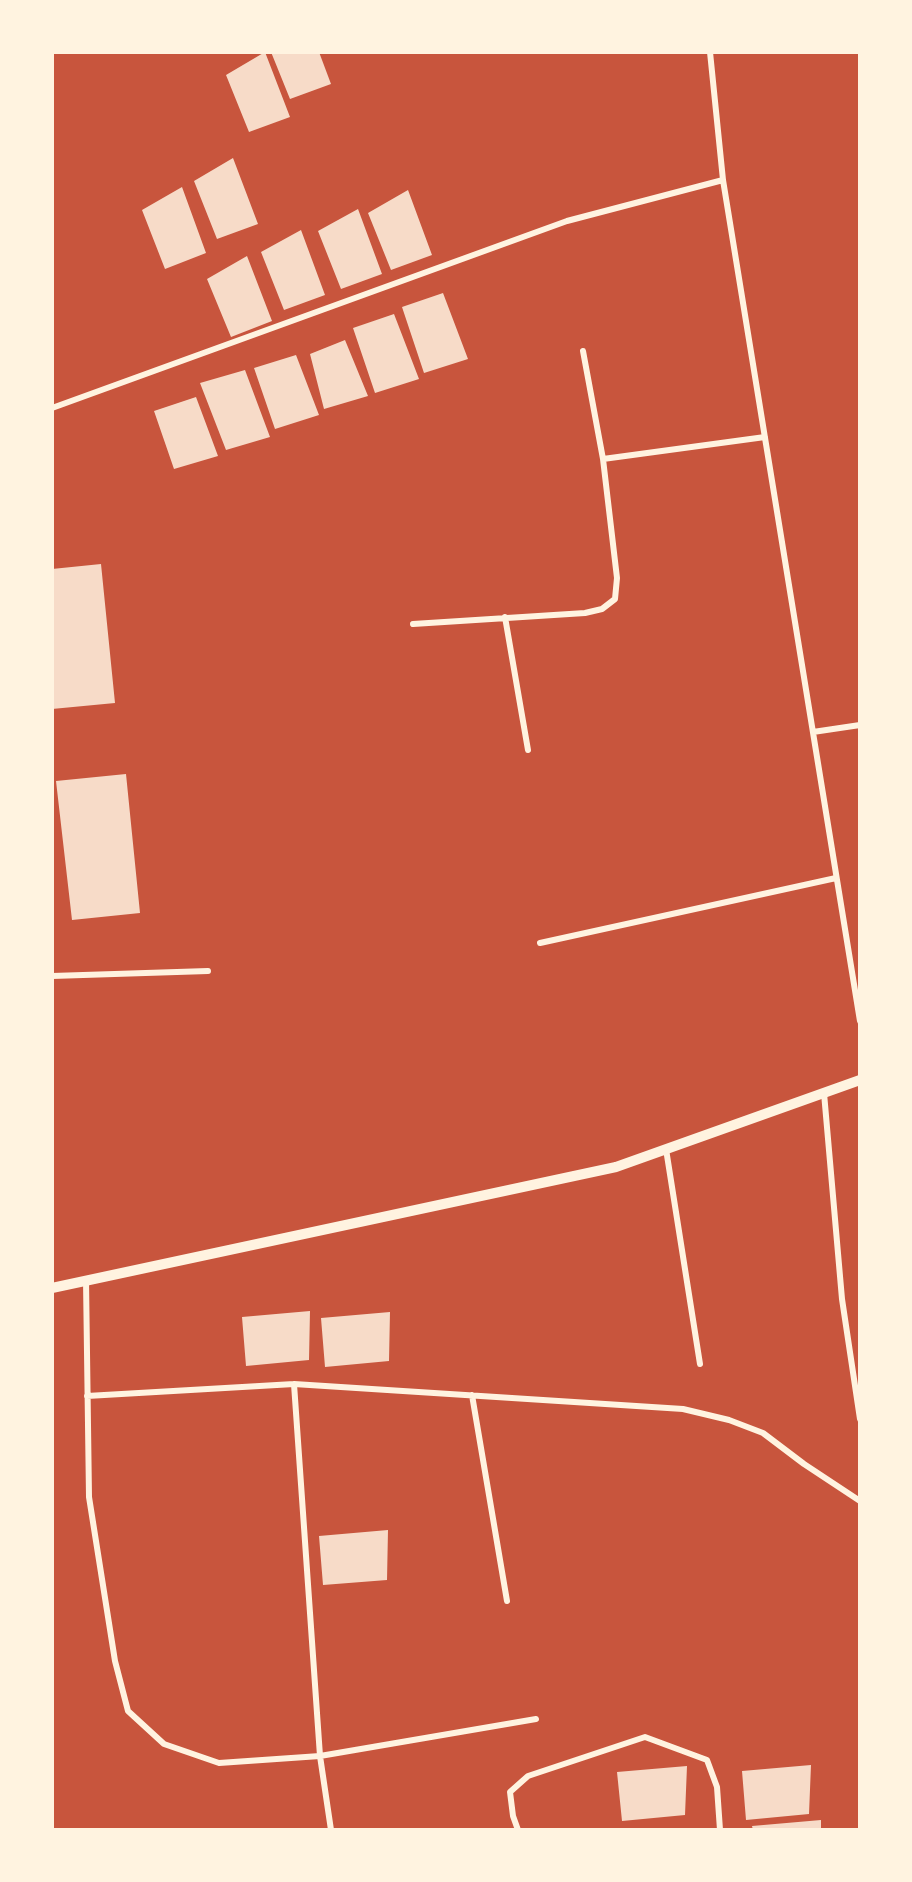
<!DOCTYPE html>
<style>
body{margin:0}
#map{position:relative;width:912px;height:1882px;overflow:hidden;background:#c8553d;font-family:"PT Sans Narrow",sans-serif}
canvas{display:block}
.frame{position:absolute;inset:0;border:54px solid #fff3e0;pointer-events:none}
</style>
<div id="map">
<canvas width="912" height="1882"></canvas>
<div class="frame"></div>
</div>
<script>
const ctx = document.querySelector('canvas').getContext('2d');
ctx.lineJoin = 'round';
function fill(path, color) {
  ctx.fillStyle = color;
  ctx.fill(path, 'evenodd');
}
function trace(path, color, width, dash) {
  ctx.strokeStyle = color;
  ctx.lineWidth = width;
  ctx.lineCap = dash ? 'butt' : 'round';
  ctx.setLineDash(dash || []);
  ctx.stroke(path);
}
const building = new Path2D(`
 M265 52 290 117 249 132 226 75Z
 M271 52H319L331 84 290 99Z
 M233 158 258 224 217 239 194 181Z
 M182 187 206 253 165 269 142 210Z
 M408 190 432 255 391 270 368 213Z
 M358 209 382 274 341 289 318 231Z
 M301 230 325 295 284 310 261 252Z
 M247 256 272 321 231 337 207 279Z
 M443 293 468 359 424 373 402 307Z
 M394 314 419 379 375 393 353 328Z
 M345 340 368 396 324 409 310 354Z
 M296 355 319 415 275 429 254 368Z
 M245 370 270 437 226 450 200 383Z
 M196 397 218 456 174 469 154 411Z
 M101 564 115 703 52 709V569Z
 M126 774 140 913 72 920 56 781Z
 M310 1311 309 1360 246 1366 242 1317Z
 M390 1312 389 1361 325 1367 321 1318Z
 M388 1530 387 1580 323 1585 319 1536Z
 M811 1765 809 1814 746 1820 742 1771Z
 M687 1766 685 1815 622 1821 617 1772Z
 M821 1820V1830H753L752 1826Z`);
const minor = new Path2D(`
 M710 52 723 180 860 1021
 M52 408 567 221 723 180
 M603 459 765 437
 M505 617 528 750
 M413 624 585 613 602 609 615 599 617 578 603 459 583 351
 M813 732 860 725
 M540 943 836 878
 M52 976 208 971
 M824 1093 842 1299 860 1419
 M666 1149 700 1364
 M86 1280 89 1497 115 1661 128 1711 164 1744 219 1763 320 1756 536 1719
 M294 1384 320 1756 331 1830
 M472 1395 507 1601
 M87 1396 294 1384 683 1409 729 1420 763 1433 804 1464 860 1501
 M518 1830 513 1816 510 1792 528 1776 645 1737 707 1760 717 1787 720 1830`);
const tertiary = new Path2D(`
 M52 1288 616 1167 860 1080`);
fill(building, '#f7dbc8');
trace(minor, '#fff3e0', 6);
trace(tertiary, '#fff3e0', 10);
</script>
